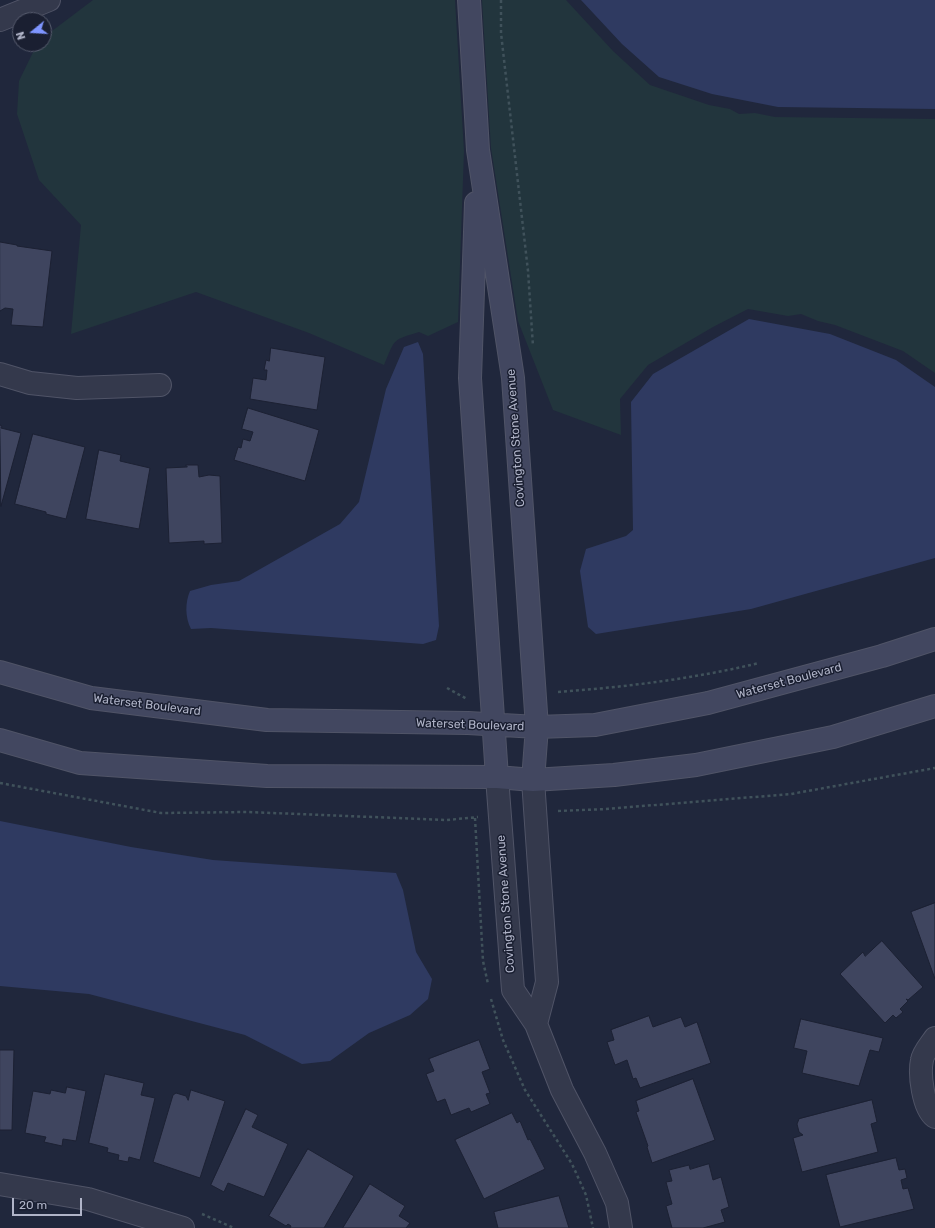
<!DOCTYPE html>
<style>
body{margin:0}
#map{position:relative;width:935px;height:1228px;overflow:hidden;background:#20273c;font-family:Rubik,sans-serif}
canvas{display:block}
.north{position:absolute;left:12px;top:12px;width:40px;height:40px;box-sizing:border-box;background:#1a1f31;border:1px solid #565b6d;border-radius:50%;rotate:252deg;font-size:11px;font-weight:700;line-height:16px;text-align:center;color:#b0b4c8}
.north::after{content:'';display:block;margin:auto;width:14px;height:18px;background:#7e95ff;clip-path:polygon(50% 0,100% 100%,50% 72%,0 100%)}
.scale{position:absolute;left:12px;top:1198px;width:70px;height:18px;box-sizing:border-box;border:2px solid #b0b4c8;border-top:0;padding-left:5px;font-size:12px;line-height:14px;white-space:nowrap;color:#b0b4c8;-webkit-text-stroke:3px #1a1f31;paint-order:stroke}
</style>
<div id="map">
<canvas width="935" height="1228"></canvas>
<div class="north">N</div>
<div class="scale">20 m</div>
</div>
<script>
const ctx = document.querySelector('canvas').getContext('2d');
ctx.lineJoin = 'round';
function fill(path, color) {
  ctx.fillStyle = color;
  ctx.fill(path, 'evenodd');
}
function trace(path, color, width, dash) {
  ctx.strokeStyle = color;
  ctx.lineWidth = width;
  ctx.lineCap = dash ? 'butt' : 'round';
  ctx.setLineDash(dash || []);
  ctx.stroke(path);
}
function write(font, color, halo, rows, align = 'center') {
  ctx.font = font + ' Rubik,sans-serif';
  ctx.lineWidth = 3;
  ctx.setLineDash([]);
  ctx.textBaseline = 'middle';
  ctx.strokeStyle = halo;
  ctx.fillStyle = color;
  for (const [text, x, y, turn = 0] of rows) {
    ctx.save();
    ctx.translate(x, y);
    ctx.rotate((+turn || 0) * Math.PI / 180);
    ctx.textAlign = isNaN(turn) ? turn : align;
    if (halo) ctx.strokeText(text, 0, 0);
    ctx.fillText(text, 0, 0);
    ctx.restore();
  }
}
const green = new Path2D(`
 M93 0H455L464 151 458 322 428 336 419 332C392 340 395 339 384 365L309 333 196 292 71 334 81 225 39 180 17 114 19 81 37 44H44V37Z
 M482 0H566L613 51 650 85 709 105 730 109 739 114 755 113 775 117 935 119V373L903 351 835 325 818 321 801 314 788 316 748 309 713 327 648 365 620 399 621 435 553 410 518 321 491 148Z`);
const water = new Path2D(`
 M581 0H935V109L778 107 712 94 659 77 622 44Z
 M749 319 830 334 896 360 935 387V558L751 609 596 634 588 627 580 571 586 549 626 536 633 530 631 402 653 374Z
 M418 342 423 354 439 626 436 640 423 644 211 628 191 629C185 617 185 603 190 591L211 585 239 581 340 524 359 502 386 389 404 347Z
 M0 821 131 847 213 860 396 873 403 890 416 952 432 979 428 999 410 1015 369 1033 330 1061 302 1064 245 1035 89 994 0 986Z`);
const building = new Path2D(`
 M0 242 17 245V246L52 251 43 327 11 325 13 309 5 308 0 311Z
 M271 348 325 357 317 410 250 399 253 378 266 380 267 370H264L266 360 269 361Z
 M248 408 319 430 305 481 234 460 238 447 241 448 243 439 250 441 253 432 242 429Z
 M0 425 2 426 1 428 21 433 1 506Z
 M33 434 85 447 66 519 46 514V512L15 504Z
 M99 450 121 455 120 461 150 468 139 529 86 519Z
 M186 465H198L199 477 209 475 220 476 222 543 204 544V541L169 543 166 468 187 467Z
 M935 903V979L911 912Z
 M882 941 923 987 908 1000 906 999 908 1001 900 1009 903 1012 896 1018 893 1015 885 1023 840 974 863 952 865 956Z
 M649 1016 653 1027 681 1017 685 1027 697 1022 711 1063 640 1088 636 1078 633 1079 627 1060 615 1065 607 1042 614 1040 611 1030Z
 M801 1019 883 1038 879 1052 870 1050 859 1086 802 1073 807 1051 794 1048Z
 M479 1040 490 1069 482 1072 490 1093 486 1094 490 1104 471 1112 469 1108 451 1115 445 1099 437 1102 426 1074 434 1071 429 1059Z
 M0 1050H14L12 1130H0Z
 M105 1074 144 1083 141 1095 155 1098 140 1160 129 1157 128 1162 118 1160 119 1155 107 1152 108 1148 89 1143Z
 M693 1079 715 1140 652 1163 647 1147 648 1146 636 1112 639 1111 636 1101Z
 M67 1087 86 1091 76 1141 63 1139 62 1146 44 1142 46 1137 25 1133 33 1091 50 1094 51 1090 65 1093Z
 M191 1090 225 1101 200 1178 153 1162 173 1095 176 1093 186 1096 188 1100Z
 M872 1100 877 1122 871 1124 878 1152 802 1172 793 1138 803 1135 799 1132 797 1124 799 1119Z
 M246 1109 258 1115 252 1127 288 1144 264 1197 228 1183 224 1192 211 1185Z
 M512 1113 517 1123 520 1121 528 1140 530 1139 545 1169 484 1199 455 1140Z
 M308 1149 354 1176 324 1228H290L291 1226 288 1224 286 1226 269 1216Z
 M896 1158 899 1170 905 1169 907 1178 901 1180 903 1189 908 1188 914 1209 840 1227 826 1175Z
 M709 1164 713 1180 721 1177 729 1207 721 1210 725 1222 703 1228H672L666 1206 672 1204 666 1182 672 1181 669 1170 689 1165 690 1169Z
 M370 1184 405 1206 399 1216 410 1223 406 1228H343Z
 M559 1196 569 1228H498L494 1212Z`);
const path = new Path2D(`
 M501 0V33L528 271 533 346
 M447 688 467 699
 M558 692C625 687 693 679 759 663
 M0 783 161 813 248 812 447 820 478 817
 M558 811 606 809 791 794 935 768
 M475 818 483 961 488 984
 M491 999 503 1040 525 1090 572 1164 586 1195 593 1228
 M202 1214 234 1228`);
const street = new Path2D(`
 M0 20 49 0
 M0 374 30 383 77 388 160 385
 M497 777 513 990 536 1024 547 982 533 780
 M536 1024 562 1090 595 1153 617 1203 621 1228
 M935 1038C931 1044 923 1053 922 1060 919 1074 923 1108 935 1117
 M0 1184 88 1199 183 1228`);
const secondary = new Path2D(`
 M469 0 478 150 513 378 537 727 533 780
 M476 203 470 378 497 777
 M0 672 91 698 267 720 468 723 537 727 595 725 708 703 882 656 935 639
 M0 740 80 763 267 776 497 777 533 780 614 775 696 765 833 737 935 706`);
const streetNames = [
 ["Covington Stone Avenue",516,438,-94],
 ["Waterset Boulevard",789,681,-15],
 ["Waterset Boulevard",147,705,7],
 ["Waterset Boulevard",470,725,2],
 ["Covington Stone Avenue",506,904,-94]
];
fill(green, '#22353d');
fill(water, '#2f3a61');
fill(building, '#3f455f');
trace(building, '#1c2133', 1);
trace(street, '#505467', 24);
trace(secondary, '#505467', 24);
trace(path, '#40525b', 2.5, [3, 3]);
trace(street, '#34394c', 22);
trace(secondary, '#424760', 22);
write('12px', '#b0b4c8', '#1a1f31', streetNames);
</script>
